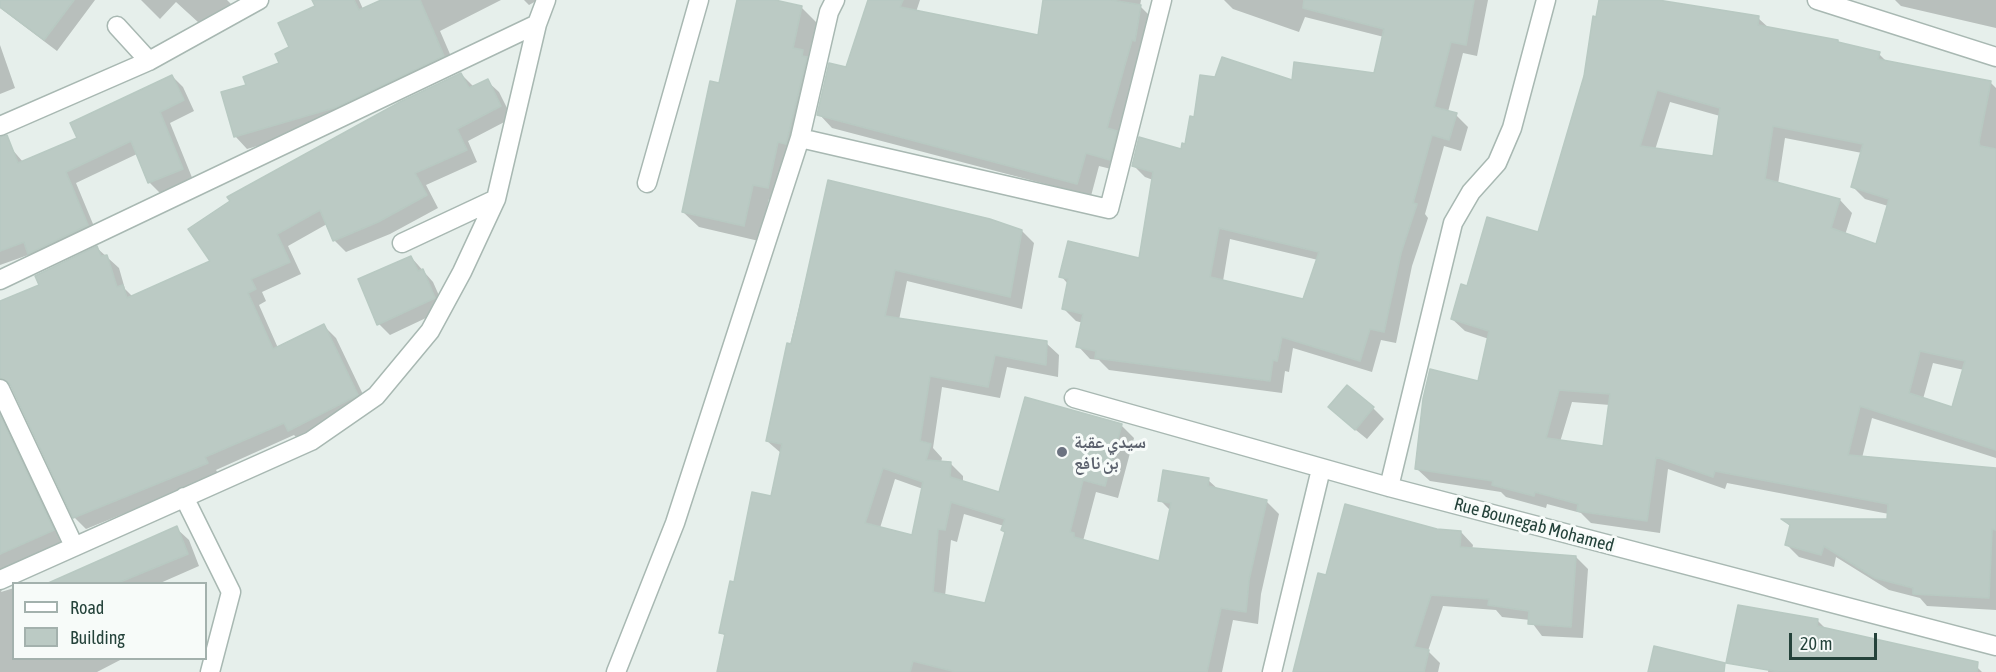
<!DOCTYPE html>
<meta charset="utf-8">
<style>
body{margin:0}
#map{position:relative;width:1996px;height:672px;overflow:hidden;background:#e6efeb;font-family:"Asap Condensed",sans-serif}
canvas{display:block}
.legend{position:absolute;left:12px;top:582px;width:195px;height:78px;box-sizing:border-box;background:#f7fbf9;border:2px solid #a3b1ad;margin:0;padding:8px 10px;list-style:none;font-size:18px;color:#24423a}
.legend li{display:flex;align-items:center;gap:12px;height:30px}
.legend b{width:30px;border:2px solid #a3b1ad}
.scale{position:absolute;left:1789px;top:633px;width:88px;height:27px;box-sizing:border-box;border:3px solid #24423a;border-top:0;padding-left:8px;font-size:18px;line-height:21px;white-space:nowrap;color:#24423a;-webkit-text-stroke:4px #f7fbf9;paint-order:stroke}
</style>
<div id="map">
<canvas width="1996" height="672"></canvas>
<ul class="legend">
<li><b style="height:8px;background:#fff"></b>Road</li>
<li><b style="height:16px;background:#bbcac4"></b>Building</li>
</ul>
<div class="scale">20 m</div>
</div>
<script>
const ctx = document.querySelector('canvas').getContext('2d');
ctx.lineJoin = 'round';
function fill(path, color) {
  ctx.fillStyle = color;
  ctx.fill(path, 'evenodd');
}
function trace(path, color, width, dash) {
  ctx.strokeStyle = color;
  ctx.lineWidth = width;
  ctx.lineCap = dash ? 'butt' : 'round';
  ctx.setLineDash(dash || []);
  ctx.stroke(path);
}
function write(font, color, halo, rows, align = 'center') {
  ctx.font = font + ' "Asap Condensed","Noto Naskh Arabic",sans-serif';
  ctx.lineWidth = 6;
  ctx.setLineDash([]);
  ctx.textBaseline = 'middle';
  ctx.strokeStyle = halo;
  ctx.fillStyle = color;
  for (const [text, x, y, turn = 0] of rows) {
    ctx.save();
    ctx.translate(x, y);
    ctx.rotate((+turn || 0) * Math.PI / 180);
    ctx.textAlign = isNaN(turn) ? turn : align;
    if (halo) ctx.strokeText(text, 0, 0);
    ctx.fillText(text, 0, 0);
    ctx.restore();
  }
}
const shadow = new Path2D(`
 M0 0H95L57 51 0 8Z
 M141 0H227L235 8 210 33 176 2 160 19Z
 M314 0H359L363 9 385 0H501L440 31 456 68 350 119 247 149 235 136 248 86 297 67 279 24 317 7Z
 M524 0H538L529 5Z
 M738 0H768L801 7 817 23 783 203 769 199 759 241 699 227 683 212 720 85Z
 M870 0H920L916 12 1039 37 1045 0H1141L1140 6 1154 20 1123 172 1099 166 1091 196 832 128 819 114 847 69Z
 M1224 0H1488L1477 56 1463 53 1448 112 1456 115 1468 127 1461 151 1444 146 1425 214 1428 218 1412 266 1396 343 1381 340 1372 372 1293 348 1289 372 1285 371 1282 393 1109 370 1099 360 1090 359 1078 346 1083 323 1076 321 1064 309 1068 284 1061 276 1140 260 1153 180 1145 177 1133 165 1182 151 1196 119 1293 82 1375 74 1384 37 1305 17 1299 32 1233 9ZM1230 239 1318 260 1304 300 1223 281Z
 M1600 0H1649L1758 18 1770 29 1837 41 1841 45 1879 54 1887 62 1990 82 1996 88V458L1872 418 1862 458 1996 469V610L1927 606 1920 598 1889 590 1836 557 1834 567 1799 557 1787 545 1791 527 1785 521 1888 520 1889 514 1727 483 1725 489 1668 469 1660 533 1591 523 1581 513 1547 504 1546 508 1506 497 1501 492 1430 481 1417 469 1479 382 1489 339 1465 331 1452 319 1468 288 1539 234 1585 77ZM1670 102 1720 116 1714 158 1655 150ZM1785 138 1862 153 1852 186 1865 199 1888 206 1877 246 1845 235 1852 213 1840 200 1778 184ZM1933 363 1964 370 1953 409 1923 399ZM1572 402 1610 405 1604 448 1560 442Z
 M1895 0H1996V28L1901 6Z
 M0 45 15 88 0 94Z
 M461 74 473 86 487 81 499 92 512 118 468 141 477 162 426 185 438 208 390 234 346 252 334 240 327 224 288 246 301 274 262 292 266 301 259 305 278 348 324 326 336 338 369 407 301 442 294 435 216 470 219 475 86 529 74 517 0 348V303L40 286 97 248 119 268 125 289 133 297 212 262Z
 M172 76 183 87 194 111 170 123 193 180 160 193 149 182 137 154 76 183 98 236 40 264 31 254 0 265V152L11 148 23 162 79 139Z
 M829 182 1022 231 1034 243 1022 309 907 281 899 320 1046 343 1059 355 1058 377 1007 367 1000 398 942 387 933 448 942 458 941 463 951 464 963 476V483L1000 494 1026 398 1122 426 1134 438 1118 498 1096 492 1083 541 1160 562 1171 511 1160 500 1208 480 1219 490 1266 501 1279 514 1261 594 1258 624 1233 620 1222 672H719L726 637 721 632 735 584 772 498 781 453 767 441ZM895 479 923 489 913 536 880 528ZM964 514 1004 526 1006 533 986 605 945 596 951 540 957 542Z
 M411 257 433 282 445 309 390 335 379 324Z
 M0 404 66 543 4 585 1 592 14 588V658H124L97 672H0Z
 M1373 408 1384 419 1367 439 1341 418Z
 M176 528 189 540 199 566 158 584H49Z
 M1437 530 1461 532 1473 545 1472 550 1576 557 1588 569 1583 638 1542 636 1530 620 1502 617 1496 610 1443 606 1428 651 1440 663 1438 672H1295L1327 577Z
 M1782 614 1817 620 1827 630 1972 662 1982 672H1768Z`);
const building = new Path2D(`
 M0 0H74L44 40 0 7Z
 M312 0H354L359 10 381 0H420L444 56 337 107 234 137 221 92 246 85 243 77 279 63 275 54 289 47 278 23 315 6Z
 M737 0H775L802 6 793 48 803 50 802 56 807 57 786 144 778 142 768 188 753 185 744 226 682 212 710 81 719 83Z
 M868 0H903L900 7 1038 35 1043 0H1111L1141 5 1135 41 1132 40 1107 128 1117 131 1110 160 1086 153 1077 184 817 115 829 63 846 67Z
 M1304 0H1474L1466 45 1451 42 1434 107 1457 113 1449 140 1432 135 1413 203 1417 204 1401 253 1384 332 1370 329 1360 361 1282 337 1277 361 1273 360 1270 381 1095 358 1096 351 1076 347 1083 314 1062 309 1068 279 1059 277 1068 241 1139 258 1153 172 1132 166 1139 137 1181 149 1182 143 1185 144 1190 116 1194 117 1200 75 1215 77 1222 57 1292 80 1294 62 1374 73 1384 29 1303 8ZM1219 228 1319 252 1303 299 1210 277Z
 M1599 0H1658L1759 16 1758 25 1838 40V42L1880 52 1878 59 1991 81 1979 142 1980 146 1996 149V450L1860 406 1848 455 1996 468V530L1992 529 1989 598 1913 594V588L1875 578 1824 546 1821 555 1785 545 1790 525 1781 519H1887L1888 504 1715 471 1713 477 1656 457 1647 521 1577 511 1578 504 1535 492 1534 496 1492 485 1493 481 1415 469 1423 399 1430 369 1478 381 1489 331 1451 319 1461 284 1467 286 1487 217 1538 232 1584 76 1593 16 1596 17ZM1657 90 1720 108 1713 156 1640 146ZM1773 126 1863 144 1851 187 1889 199 1876 244 1831 228 1840 199 1765 179ZM1920 351 1965 361 1952 407 1909 393ZM1559 390 1610 394 1603 446 1546 438Z
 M461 73 469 88 488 79 501 106 457 129 467 150 415 173 427 195 378 222 333 241 320 210 277 234 290 262 251 279 256 289 248 293 273 349 324 324 358 395 288 431 284 423 205 457 208 463 73 518 10 384 0 378V301L39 285 35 276 97 246 101 256 107 255 117 287 123 285 127 298 210 261 188 229 230 201 227 197 400 102Z
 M172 75 184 100 160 112 183 169 148 183 131 141 66 172 88 225 28 254 24 242 0 251V137L7 135 18 163 77 138 70 123Z
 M828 180 990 219 1022 230 1010 297 895 270 885 316 1047 341 1046 365 995 355 988 387 930 376 920 441 931 444 926 460 951 462 950 477 999 492 1025 397 1122 424 1105 486 1083 480 1070 532 1074 533V537L1159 561 1171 503 1158 501 1163 470 1209 478 1208 486 1267 500 1249 580 1246 612 1221 608 1207 672H956L913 661 910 672H717L725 634 719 633 730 581 734 582 752 492 771 496 782 444 766 441 787 343 791 344 799 310ZM883 468 923 482 912 535 865 523ZM951 502 1005 519 1001 530 1005 532 985 603 933 592 938 529 945 530Z
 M411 256 418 271 423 269 435 298 377 325 358 279Z
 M1347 385 1374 407 1355 430 1328 407Z
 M0 415 54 530 0 554Z
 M1345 504 1437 529 1461 531 1460 547 1576 556 1571 627 1528 624 1529 611 1488 605 1489 599 1431 595 1414 647 1429 650 1424 672H1293L1318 573 1326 575Z
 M177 526 188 554 115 584H46Z
 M1738 605 1818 619 1817 626 1978 662 1977 672H1780L1726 663Z
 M1654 646 1725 663 1724 672H1648Z`);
const street = new Path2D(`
 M1817 0 1996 57
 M117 26 149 61
 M0 126 149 61 259 0
 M800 138 829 12 835 0
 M647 183 699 0
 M402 243 496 199
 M0 280 537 24
 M0 389 74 546
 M1074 398 1389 487 1996 646
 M1389 487 1453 223 1471 192 1497 163 1512 128 1546 0
 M184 497 231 592 210 672
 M0 580 311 441 376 396 430 331 462 272 496 199 537 24 546 0
 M616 672 675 523 800 138 1109 209 1162 0
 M1272 672 1321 469`);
const markers = [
 [1062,452,6,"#6b7280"]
];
const worshipNames = [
 ["سيدي عقبة",1074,442],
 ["بن نافع",1074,463]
];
const streetNames = [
 ["Rue Bounegab Mohamed",1534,525,15]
];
fill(shadow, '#0003');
fill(building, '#bbcac4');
trace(building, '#b8c9c2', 1.5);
trace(street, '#a8b8b2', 21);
trace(street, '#fff', 18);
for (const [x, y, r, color] of markers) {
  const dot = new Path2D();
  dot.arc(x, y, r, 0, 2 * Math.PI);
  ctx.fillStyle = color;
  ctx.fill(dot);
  trace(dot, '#f7fbf9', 2);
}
write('bold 18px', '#5b616d', '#f7fbf9', worshipNames, 'left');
write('18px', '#24423a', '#f7fbf9', streetNames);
</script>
